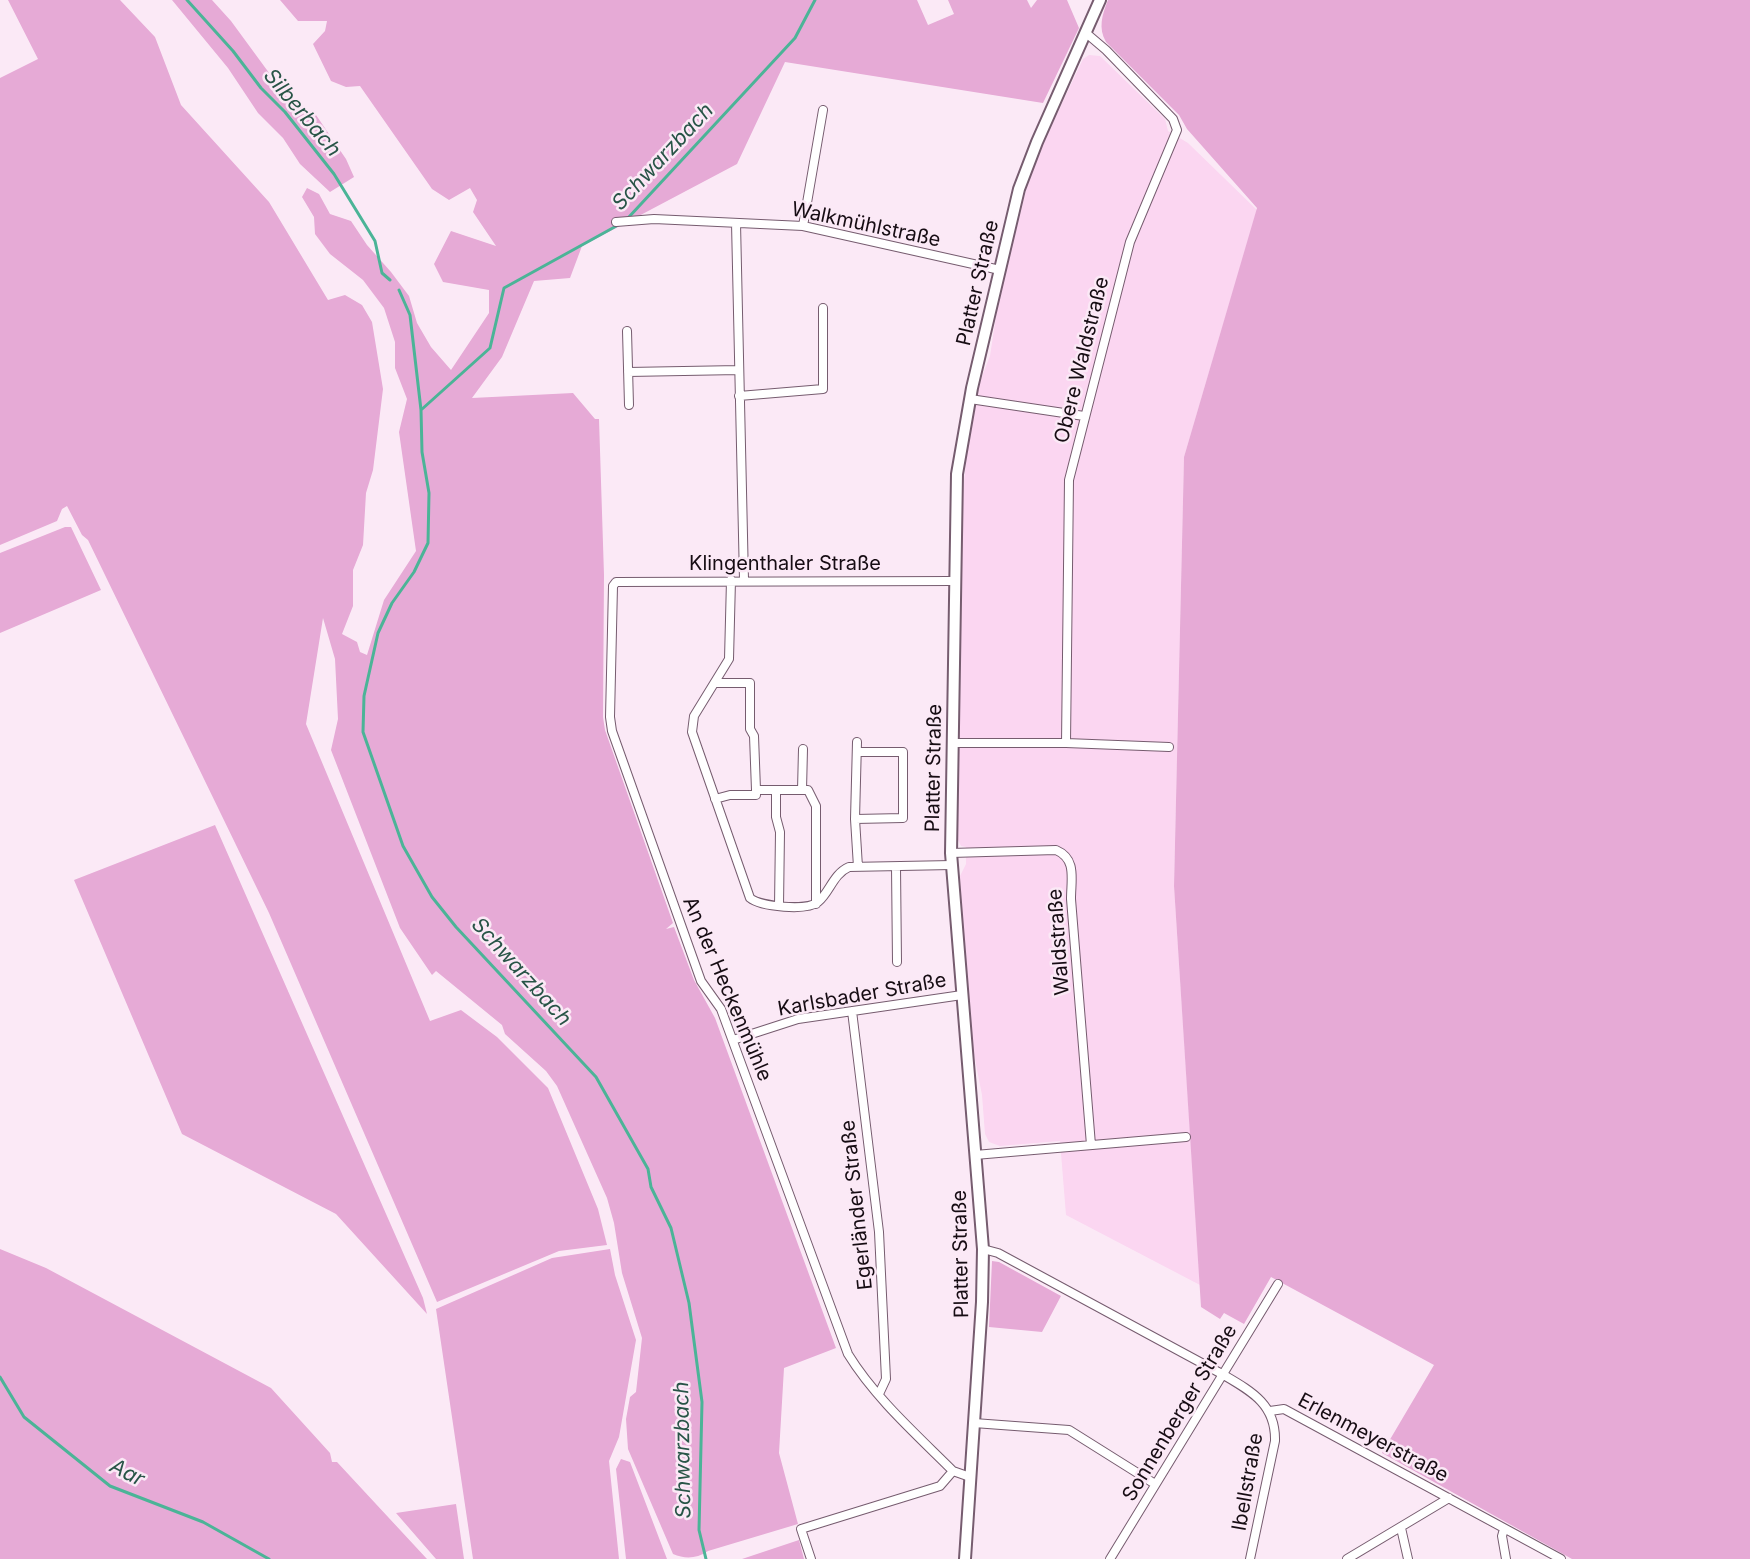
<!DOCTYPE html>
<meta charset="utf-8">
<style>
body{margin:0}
canvas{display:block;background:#fbe9f6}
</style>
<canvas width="1750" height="1559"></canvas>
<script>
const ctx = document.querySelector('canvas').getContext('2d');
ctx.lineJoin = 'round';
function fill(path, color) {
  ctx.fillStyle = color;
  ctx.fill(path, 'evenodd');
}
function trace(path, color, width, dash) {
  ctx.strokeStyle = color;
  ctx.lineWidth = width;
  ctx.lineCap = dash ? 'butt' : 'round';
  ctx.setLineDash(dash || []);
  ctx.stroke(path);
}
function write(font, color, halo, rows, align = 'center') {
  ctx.font = font + ' Inter,sans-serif';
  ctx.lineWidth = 5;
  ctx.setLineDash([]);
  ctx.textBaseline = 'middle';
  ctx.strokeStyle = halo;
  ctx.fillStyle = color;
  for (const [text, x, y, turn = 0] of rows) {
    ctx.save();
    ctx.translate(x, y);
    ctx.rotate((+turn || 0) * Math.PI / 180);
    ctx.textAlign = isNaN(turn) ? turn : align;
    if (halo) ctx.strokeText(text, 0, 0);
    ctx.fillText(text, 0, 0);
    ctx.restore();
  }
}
const built = new Path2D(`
 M1089 55 1100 56 1165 119 1168 131 1188 143 1257 210 1184 457 1174 886 1200 1285 1066 1215 1060 1141 1000 1146 989 1142 985 1134 982 1095 972 1044 958 880 966 864V847L961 846 958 840 957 757 962 503 967 451 979 384 990 356 998 303 1027 186 1047 135 1083 59Z`);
const green = new Path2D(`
 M8 0H120L155 37 181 105 269 202 328 300 345 295 362 305 372 322 383 389 373 470 366 493 363 545 353 570V606L342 634 357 642 360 652 367 655 384 600 416 551 399 432 407 399 395 368V342L384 308 363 280 330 254 315 234 314 217 302 197 307 188 319 194 330 214 351 221 367 245 391 272 409 296 417 323 431 347 451 370 489 313V290L443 282 434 264 451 231 496 246 473 212 477 200 470 188 449 200 432 189 360 86 346 87 331 81 313 44 325 31 327 21H298L280 0H917L928 25 954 14 948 0H1027L1031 8 1037 0H1067L1079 28 1043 103 785 62 737 164 582 246 570 278 534 281 502 357 472 398 573 393 595 419H599L604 575 603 717 605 730 673 923 666 929 674 927 694 980 715 1018 836 1348 784 1368 779 1453 798 1524 708 1551C696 1559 685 1559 673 1554L628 1449 626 1419 630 1397 636 1392 642 1338 622 1273 614 1223 607 1198 557 1086 546 1071 505 1034 502 1025 436 971 432 975 400 928 331 750 338 719 335 659 323 618 306 724 430 1021 461 1010 497 1037 548 1088 598 1209 607 1245 559 1251 437 1302 269 913 88 540 82 535 67 506 62 509 57 521 0 545V78L38 59Z
 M172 0H212L231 21 286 96 316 115 346 159 354 177 330 192 300 164 283 138 258 113 228 68Z
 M1108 0H1750V1559H1572L1382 1453 1434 1365 1271 1277 1244 1324 1224 1313 1220 1319 1201 1307 1174 886 1184 457 1257 208 1187 129 1179 115 1106 42C1098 28 1102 15 1108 0Z
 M65 527H71L101 590 0 633V553Z
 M215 825 423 1298 427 1314 336 1214 182 1134 74 880Z
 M0 1249 46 1268 271 1388 330 1453 332 1462H337L427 1559H0Z
 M610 1249 615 1275 636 1340 619 1437 609 1461 619 1559H473L436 1309 552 1258Z
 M992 1261 999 1262 1061 1296 1042 1332 989 1327Z
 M621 1459 630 1462 667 1559H626L616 1469Z
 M456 1504 464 1559H436L396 1513Z
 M799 1540 804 1559H742Z`);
const stream = new Path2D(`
 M187 0 233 51 261 88 285 112 334 174 375 241 382 273 390 280
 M628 218 795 38 815 0
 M399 290 410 315 421 410 422 452 429 493 428 543 414 572 392 603 378 633 364 696 363 732 403 846 432 897 456 927 596 1077 648 1169 651 1187 671 1228 689 1303 702 1402 699 1530 706 1559
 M421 410 490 348 504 288 620 224
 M0 1377 24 1417 110 1486 203 1522 269 1559`);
const minor = new Path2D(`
 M616 222 654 219 803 226 1000 270
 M736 223 744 580
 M803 226 823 110
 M627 331 629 405
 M628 372 739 370
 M739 396 823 389V308
 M970 399 1084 416
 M731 580 729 659 694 716 692 732 750 898C761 907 807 911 818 902 830 892 833 874 849 867L952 865
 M715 683H750V729L754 736 756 790
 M857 742 855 819 858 867
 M952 743H1066L1069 480 1130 242 1177 130 1173 119 1106 50 1086 33
 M1066 743 1169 747
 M776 790V817L780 832 779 906
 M802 790 803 749
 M715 799 730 795H756V790H808L816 806V904
 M855 819 903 818V752H857
 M951 853 1056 850C1077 859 1071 879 1071 899L1091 1145
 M896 867 897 962
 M852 1011 879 1232 886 1379 879 1394
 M733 1040 798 1019 962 995
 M975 1155 1186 1137
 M983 1249 998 1253 1222 1374C1251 1391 1276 1404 1275 1441L1250 1559
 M1270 1411 1284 1409 1561 1559
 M974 1423 1069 1430 1155 1484
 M953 1471C917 1435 875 1398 848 1354L721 1009 701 981 612 731 610 717 613 586 616 582 954 581
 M1401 1528 1408 1559
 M1504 1529 1502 1536 1506 1559
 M811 1559 801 1529 940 1486 953 1471 970 1477
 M1110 1559 1278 1284
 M1347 1559 1449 1498`);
const secondary = new Path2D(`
 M965 1559 982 1302 983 1249 951 853 957 474 972 388 1019 189 1037 142 1100 0`);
const streetNames = [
 ["Walkmühlstraße",866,225,12],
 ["Platter Straße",978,283,-77],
 ["Obere Waldstraße",1082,360,-76],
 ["Klingenthaler Straße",785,564],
 ["Platter Straße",934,768,-89],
 ["Waldstraße",1059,942,-94],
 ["An der Heckenmühle",727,989,67],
 ["Karlsbader Straße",862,995,-10],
 ["Egerländer Straße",857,1205,-96],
 ["Platter Straße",961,1254,-91],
 ["Sonnenberger Straße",1180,1413,-59],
 ["Erlenmeyerstraße",1373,1438,28],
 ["Ibellstraße",1248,1482,-80]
];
const waterNames = [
 ["Silberbach",302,113,50],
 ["Schwarzbach",663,157,-47],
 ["Schwarzbach",521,972,48],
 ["Schwarzbach",683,1450,-91],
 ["Aar",127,1473,27]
];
fill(built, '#fbd6f1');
fill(green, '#e6aad6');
trace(stream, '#4bb497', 3);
trace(minor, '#765c6f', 10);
trace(secondary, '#765c6f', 14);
trace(minor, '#fff', 8);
trace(secondary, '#fff', 10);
write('20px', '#160c13', '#fbe9f6', streetNames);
write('italic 21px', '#285447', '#fbe9f6', waterNames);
</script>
